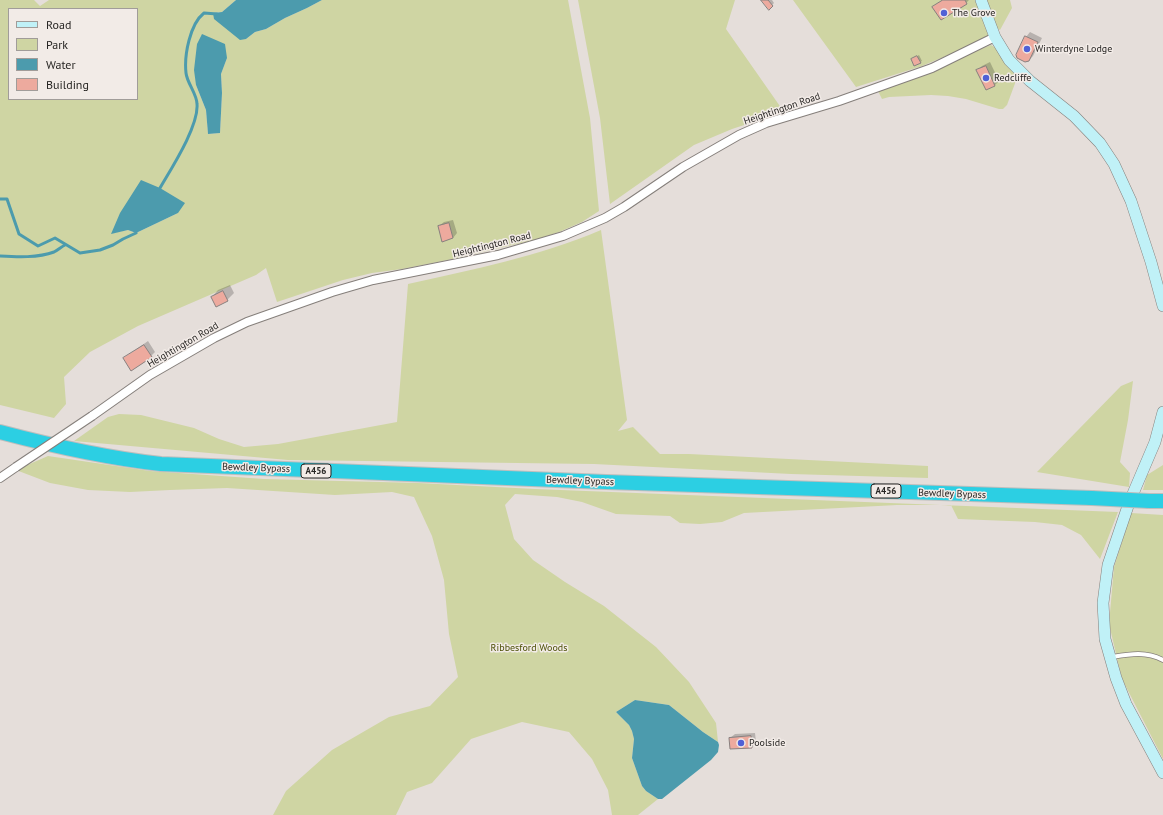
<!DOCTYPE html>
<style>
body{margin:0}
#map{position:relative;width:1163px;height:815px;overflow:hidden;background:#e5deda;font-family:"PT Sans",sans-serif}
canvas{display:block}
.legend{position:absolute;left:8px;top:8px;width:130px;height:92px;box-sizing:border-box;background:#f2ebe7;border:1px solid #a19c99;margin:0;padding:5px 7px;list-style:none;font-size:12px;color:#272523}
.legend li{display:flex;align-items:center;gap:8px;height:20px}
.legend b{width:20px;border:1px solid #a19c99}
</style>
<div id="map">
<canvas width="1163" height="815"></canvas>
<ul class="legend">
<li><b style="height:5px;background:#c0f1f7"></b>Road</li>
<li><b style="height:11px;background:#cfd5a3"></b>Park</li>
<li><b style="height:11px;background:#4c9bad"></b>Water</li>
<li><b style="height:11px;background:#edaa9e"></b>Building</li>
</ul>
</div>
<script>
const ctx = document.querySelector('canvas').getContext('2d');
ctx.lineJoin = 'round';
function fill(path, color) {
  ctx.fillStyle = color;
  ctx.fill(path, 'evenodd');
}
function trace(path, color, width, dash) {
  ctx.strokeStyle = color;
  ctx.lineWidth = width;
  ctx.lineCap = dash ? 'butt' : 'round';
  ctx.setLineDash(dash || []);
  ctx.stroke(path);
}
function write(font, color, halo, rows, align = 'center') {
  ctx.font = font + ' "PT Sans",sans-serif';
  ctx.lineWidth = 3;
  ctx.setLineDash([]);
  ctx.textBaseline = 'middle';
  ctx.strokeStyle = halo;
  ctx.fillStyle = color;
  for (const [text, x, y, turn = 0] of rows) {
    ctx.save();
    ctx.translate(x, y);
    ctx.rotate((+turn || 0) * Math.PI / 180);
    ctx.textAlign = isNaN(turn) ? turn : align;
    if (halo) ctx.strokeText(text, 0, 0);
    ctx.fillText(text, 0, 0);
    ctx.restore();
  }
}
const green = new Path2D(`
 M0 0H34L40 6 49 0H236L222 12 213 13 246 39 255 32 266 29 285 18 307 8 322 0H568L590 118 599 211 582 222 559 232 538 239 453 259 402 269 372 273 343 280 277 302 266 268 256 275 138 326 90 352 64 377 66 404 54 418 0 405ZM9 9H137V99H9ZM227 58 221 74 222 93 220 133 208 134 206 110 196 85ZM178 213 136 233 128 230 112 233Z
 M578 0H735L726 29 784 112 732 129 694 145 610 204 600 118Z
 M793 0H977L989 38 922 66 856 87Z
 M984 0H1010L1012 8 1000 30 994 26Z
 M991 45 996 48 1017 78 1007 105 1003 109H999L966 99 948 96 931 95 889 97 882 99 878 91Z
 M601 230 627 420 618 431 633 427 660 454H689L928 466V478L791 474 594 464 288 460 74 441 108 417 119 414 141 415 194 428 219 439 244 447 278 444 397 422 408 284C475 269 537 257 601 230Z
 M1133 381 1128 420 1120 462 1130 473 1129 487 1037 472 1121 386Z
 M48 456 150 471 264 479 418 483 535 489 1118 512 1100 559 1081 535 1062 525 1035 522 958 519 951 505H897L744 513 722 522 700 524 680 523 670 516 616 514 582 502 557 497 515 494 505 505 514 539 533 560 565 582 604 606 656 647 689 682 716 723 718 742 703 732 669 705 635 700 616 712 629 725 632 731 634 739 632 758 642 786 646 791 658 799 638 815H612L608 790 592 759 569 732 522 722 471 739 432 783 407 792 396 815H273L286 791 332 750 389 717 430 706 458 677 449 634 444 580 432 536 414 497 392 492 335 495 227 488 170 490 130 492 88 490 50 483 16 470Z
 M1163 465V490H1143L1147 475Z
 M1131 513 1163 515V759L1122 679 1109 624 1114 567Z`);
const water = new Path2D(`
 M236 0H322L307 8 285 18 266 29 255 32 246 39 240 40 214 19 213 13 222 12Z
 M202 34 225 44 227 58 221 74 222 93 220 133 208 134 206 110 196 85 194 70 197 44Z
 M141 180 160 188 185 203 178 213 136 233 128 230 111 234 120 213Z
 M635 700 669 705 703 732 718 742 719 745 718 752 711 760 662 799H658L646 791 642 786 632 758 634 739 632 731 629 725 616 712Z`);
const shadow = new Path2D(`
 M762 0H772L774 3 769 8Z
 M942 0H969L966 3 934 7Z
 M1030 32 1042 38 1033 56 1028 61 1026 37Z
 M919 55 922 61 920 62 914 58Z
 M990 62 999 81 995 85 987 89 978 70 982 66Z
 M453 220 457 233 453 238 439 226 444 222Z
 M230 285 234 293 227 300 212 297 218 290Z
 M148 341 155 352 151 356 124 358Z
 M755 733 756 742 752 747 730 738 735 734Z`);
const stream = new Path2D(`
 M160 188C171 169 199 126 197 104 197 94 187 83 186 73 184 55 190 24 204 13L217 14
 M0 199H7L19 234 38 246 55 238 80 253 100 250 113 245 123 239 136 233
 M0 256C17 257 38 258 54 252 58 250 61 247 65 245`);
const building = new Path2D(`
 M761 0H768L773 6 769 10Z
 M943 0H965L967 4 941 20 932 7Z
 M1025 36 1038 42 1029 61 1025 62 1017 58 1016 55Z
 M917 56 921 63 914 66 911 59Z
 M986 66 995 86 986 90 976 70Z
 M449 223 453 238 442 242 438 226Z
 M223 291 228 301 216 307 211 297Z
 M144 345 152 357 131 371 123 358Z
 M751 736 752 748 730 749 729 738Z`);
const lane = new Path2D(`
 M1112 657C1130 654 1146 651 1163 660`);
const street = new Path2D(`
 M92 416 150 375 214 338 247 322 332 292 373 280 498 255 563 236 605 218 624 207 683 167 739 135 766 123 839 101 932 68 995 37
 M0 478 16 467`);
const secondary = new Path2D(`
 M981 0 995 37 1009 60 1030 81 1074 116 1100 143 1114 164 1131 201 1151 262 1163 306
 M1163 412 1155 442 1129 503 1108 565 1103 603 1105 639 1116 678 1126 704 1163 773`);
const highway = new Path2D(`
 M0 432C53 446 106 458 161 464L606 482 1092 498
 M1149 501H1163`);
const streetBridge = new Path2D(`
 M16 467 92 416`);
const highwayBridge = new Path2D(`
 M1092 498 1149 501`);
const markers = [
 [944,13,4,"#5060d6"],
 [1027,49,4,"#5060d6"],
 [986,78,4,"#5060d6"],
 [741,743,4,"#5060d6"]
];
const shields = [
 [316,471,30],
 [886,491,30]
];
const shieldNames = [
 ["A456",316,471],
 ["A456",886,491]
];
const poiNames = [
 ["The Grove",952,13],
 ["Winterdyne Lodge",1035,49],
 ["Redcliffe",994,78],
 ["Poolside",749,743]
];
const streetNames = [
 ["Heightington Road",782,109,-19],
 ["Heightington Road",492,245,-14],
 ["Heightington Road",183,345,-30],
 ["Bewdley Bypass",256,468,2],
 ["Bewdley Bypass",580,481,2],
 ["Bewdley Bypass",952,494,2]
];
const parkNames = [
 ["Ribbesford Woods",529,648]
];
fill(green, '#cfd5a3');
fill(water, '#4c9bad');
fill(shadow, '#0003');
trace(stream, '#4c9bad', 3);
fill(building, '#edaa9e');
trace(building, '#88807f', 1);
trace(lane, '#857f7b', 5.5);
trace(street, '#857f7b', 10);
trace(secondary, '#857f7b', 12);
trace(highway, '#bebebd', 16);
trace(lane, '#fff', 4);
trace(street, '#fff', 8);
trace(secondary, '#c0f1f7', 11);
trace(highway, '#2ccfe3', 14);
trace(streetBridge, '#857f7b', 10, []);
trace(highwayBridge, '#bebebd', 16, []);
trace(streetBridge, '#fff', 8);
trace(highwayBridge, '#2ccfe3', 14);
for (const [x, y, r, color] of markers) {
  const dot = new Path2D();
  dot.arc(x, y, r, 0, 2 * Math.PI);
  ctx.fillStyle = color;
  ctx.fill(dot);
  trace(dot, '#f2ebe7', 1.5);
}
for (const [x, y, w] of shields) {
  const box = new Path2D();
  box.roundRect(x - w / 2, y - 7, w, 14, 3);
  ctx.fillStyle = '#f2ebe7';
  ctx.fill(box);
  trace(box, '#272523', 1);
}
write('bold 9px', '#272523', null, shieldNames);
write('10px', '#272523', '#f2ebe7', poiNames, 'left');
write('10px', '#272523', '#f2ebe7', streetNames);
write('10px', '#4c5006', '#f2ebe7', parkNames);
</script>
